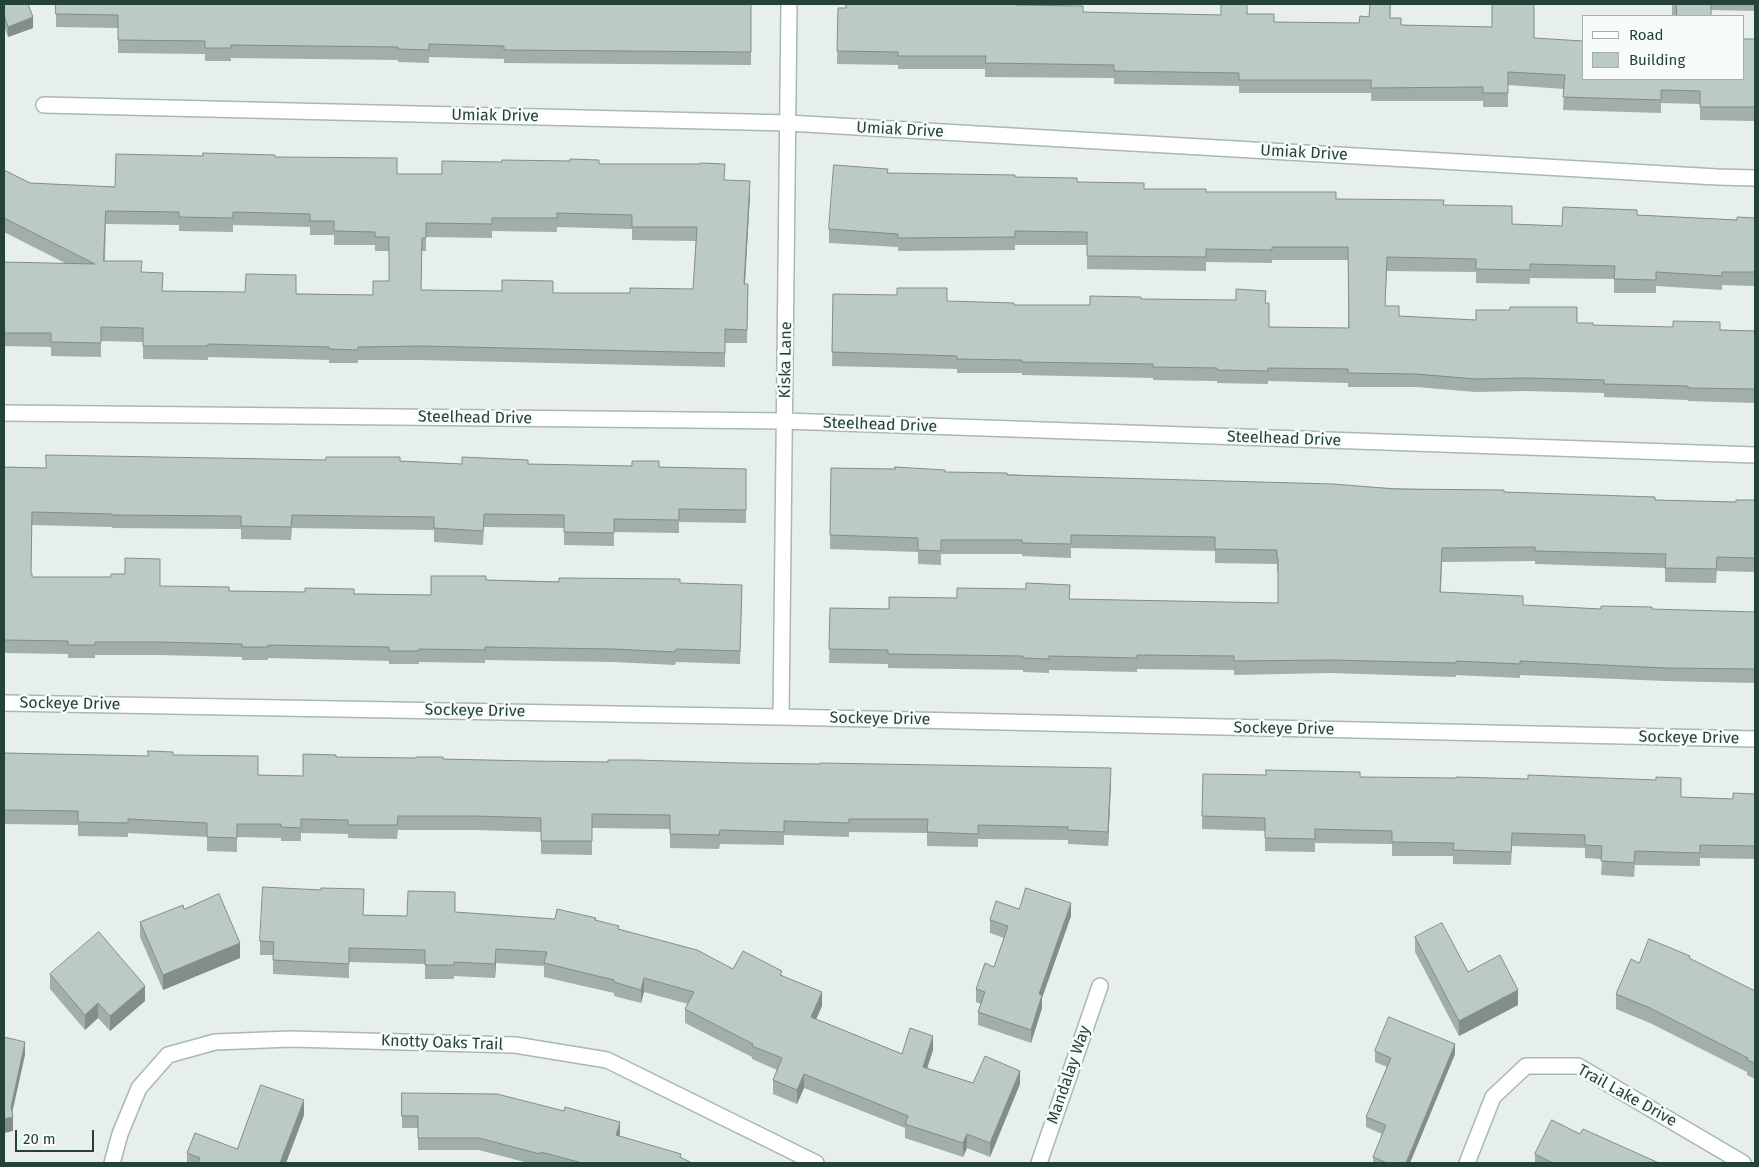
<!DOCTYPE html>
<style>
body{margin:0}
#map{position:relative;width:1759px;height:1167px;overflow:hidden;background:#e6efeb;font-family:"Fira Sans",sans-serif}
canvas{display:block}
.frame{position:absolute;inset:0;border:5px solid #24423a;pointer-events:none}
.legend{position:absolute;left:1582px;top:15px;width:162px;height:65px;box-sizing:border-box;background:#f7fbf9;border:1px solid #a3b1ad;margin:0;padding:6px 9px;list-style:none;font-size:15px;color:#24423a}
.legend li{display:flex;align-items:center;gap:10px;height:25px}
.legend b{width:25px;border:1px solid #a3b1ad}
.scale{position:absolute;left:15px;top:1130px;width:79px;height:22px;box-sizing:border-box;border:2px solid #24423a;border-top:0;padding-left:6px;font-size:15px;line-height:18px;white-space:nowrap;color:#24423a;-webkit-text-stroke:4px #f7fbf9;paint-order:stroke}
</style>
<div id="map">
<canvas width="1759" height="1167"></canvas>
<div class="frame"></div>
<ul class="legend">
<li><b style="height:6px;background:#fff"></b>Road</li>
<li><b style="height:14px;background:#bbcac4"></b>Building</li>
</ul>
<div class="scale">20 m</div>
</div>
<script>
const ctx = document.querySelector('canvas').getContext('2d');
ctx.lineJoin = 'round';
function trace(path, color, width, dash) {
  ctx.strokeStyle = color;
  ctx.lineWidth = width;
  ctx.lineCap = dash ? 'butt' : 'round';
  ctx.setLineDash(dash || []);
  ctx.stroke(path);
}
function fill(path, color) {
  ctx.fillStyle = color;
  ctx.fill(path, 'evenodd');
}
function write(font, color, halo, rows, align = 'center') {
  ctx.font = font + ' "Fira Sans",sans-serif';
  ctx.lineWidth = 5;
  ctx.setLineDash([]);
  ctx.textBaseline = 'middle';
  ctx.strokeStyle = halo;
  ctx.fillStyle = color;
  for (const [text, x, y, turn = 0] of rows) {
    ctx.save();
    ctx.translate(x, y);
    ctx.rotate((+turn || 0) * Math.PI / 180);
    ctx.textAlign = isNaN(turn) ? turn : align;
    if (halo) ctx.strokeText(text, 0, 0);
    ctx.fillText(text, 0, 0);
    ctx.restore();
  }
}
const minor = new Path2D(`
 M44 105 788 123 1717 177 1755 178
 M4 413 785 421 1755 455
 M4 703 781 717 1755 739
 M781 717 789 4
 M112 1163 120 1134 139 1088 168 1055 215 1042 291 1039 515 1045 607 1060 816 1163
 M1039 1163 1100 986
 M1467 1163 1493 1097 1526 1066H1578L1743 1163`);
const wall = new Path2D(`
 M4 4 33 28 8 37 4 26Z
 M56 4H751V65L504 63V59L429 57V63L398 62V60L231 58V61H205V54L118 53V28L56 27Z
 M1370 4H1391L1390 18 1401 25 1492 27V4H1586V5H1534V38L1583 79 1755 39V121L1700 120V104L1661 103V113L1563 110 1564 89 1508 85V107H1483V101H1371V93H1239V86L1114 84V78L985 77V69H898V65L837 64 838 8 1016 5 1083 12 1221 15 1247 14 1274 22 1359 23 1369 17Z
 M1672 4H1755V11L1711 10 1677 16H1672Z
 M275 157 397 174H442L599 164 725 180 750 195 745 284H748L747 343H725V367L421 360H358V363H329V360L208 357V360L143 359V342L101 341V357L51 356V347L4 346V262L67 264 4 232V170L30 183 115 187ZM106 224 179 225V231L233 232V225L310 227V235H334V245H375V251H389V281L373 295 163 291 142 272 105 261ZM557 227 632 229V240L696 241 693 289 630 293H553L421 290 422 251H426V237L492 238V231L557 232Z
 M888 173 1015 177 1077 182 1144 189 1443 205 1512 224 1562 226 1637 215 1737 220 1755 218V286L1722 285V290L1656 286V293H1614V279L1530 278V284L1476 283V272L1387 271 1385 306 1399 316 1476 320 1577 323 1593 325 1755 331V403L1688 401V400L1604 397V393L1525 391 1476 392 1416 387H1348V383L1268 381V384L1217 383V381L1153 380V378L1022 375V373H957V369L832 366 833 294 1014 305H1090L1141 299 1266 303 1269 327 1348 328V260H1272V263L1206 262V271L1087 269V245H1015V250L898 251V247L829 243V229Z
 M400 461 462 464H528L746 469V523L679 522V533L614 532V546L564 545V528L484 527 483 545 434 542V530L292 528 291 540 241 539V529L112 528V527L32 525 31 573 32 577 229 591 431 595 486 580 742 585 740 664 676 662 675 665 614 662 485 660V663L419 662V664H389V661L268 658V660H242V657L159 655H95V658H68V654L4 653V467L46 468Z
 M831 468 1504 492 1655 500 1736 502 1755 500V572L1717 571 1716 583 1665 582V568L1535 564V561L1442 562 1441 592 1523 605 1601 609 1755 612V683L1665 681 1520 675V678L1456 675V677L1331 673 1234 675V670L1137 669V672L1049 670V673L1023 672V670L888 668V664L829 663 830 608 889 609 1070 599 1278 603V572H1277V564L1215 563V551L1071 548V558L1022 556V554H941V565L918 564V552L830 549Z
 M4 753 148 756 173 755 258 775 303 776 336 757 443 759 1111 782 1108 846 1068 844V840L978 839V847L927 846V833L849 832V837L784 835V845L720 844 719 849 670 848V829L592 828V855L541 854V832L475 830H398L397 839 348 838V834L301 833V841H281V838L237 837V852L207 851V837L128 833V837L78 836V825L4 824Z
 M1360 777 1681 797 1733 799 1755 794V790V859L1700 858V866L1635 865 1634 877 1601 875 1602 859 1585 858V848L1512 846 1511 865 1453 864V856H1392V844L1315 843V852L1265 851V831L1202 829V816Z
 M321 890 363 915 407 916 455 912 555 919 596 920 619 929 733 969 782 975 822 1006 816 1019 902 1054 933 1050 927 1068 973 1083 1020 1084 990 1157 967 1148 963 1157 905 1138V1128L804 1088 797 1104 773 1094V1080L777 1070 752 1059V1057L685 1023V1009L688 1004 644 992 641 1003 614 996V993L544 977V966L496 963 495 978 454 976V979H425V964L349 962V978L273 974V955H260V941Z
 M184 909 240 958 163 990 140 937V922Z
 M1019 909 1071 916 1042 998V1008L1031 1043 978 1025V1012L981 1004 976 1002V989L994 967 1004 938 990 933V920Z
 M1415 937 1468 972 1518 1005 1459 1036 1415 952Z
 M1690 959 1755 991V1079L1747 1075V1072L1650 1023 1616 1009V994L1639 963Z
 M50 974 145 1001 110 1031 98 1018 85 1030 50 989Z
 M1375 1051 1455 1054 1410 1163H1373V1157L1382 1134 1366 1127V1117L1387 1067 1375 1062Z
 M402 1093 620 1134 619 1136 681 1158 692 1163H528L479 1150H418V1128H402Z
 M304 1115 286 1163H187V1153L237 1149Z
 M1580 1134 1659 1163H1535V1154Z`);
const shadedWall = new Path2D(`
 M33 17V28L8 37V27Z
 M750 181V195L744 298V284Z
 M1111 768V782L1108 846V832Z
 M1071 903V916L1042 998V1008L1031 1043V1030L1039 994Z
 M240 943V958L163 990V975Z
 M496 949V963L495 978V964Z
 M644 978V992L641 1003V990Z
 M145 986V1001L110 1031V1016Z
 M1518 990V1005L1459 1036V1021Z
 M822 992V1006L811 1031V1017Z
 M98 1003V1018L85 1030V1015Z
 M933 1036V1050L923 1081V1067Z
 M25 1042V1055L11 1118 13 1117V1131L4 1133V1119L11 1107Z
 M1455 1044V1054L1410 1163H1406Z
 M1020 1071V1084L990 1157V1143Z
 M804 1074V1088L797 1104V1090Z
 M304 1100V1115L286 1163H280Z
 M620 1122V1134L616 1147V1135Z
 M967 1134V1148L963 1157V1143Z`);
const building = new Path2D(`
 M4 4H28L33 17 8 27 4 15Z
 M56 4H751V52L504 50V46L429 44V50L398 49V47L231 45V48H205V41L118 40V15L56 14Z
 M846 4H1016V5L1083 6V12L1221 15V4H1247V14H1274V22L1359 23 1360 16 1369 17 1370 4H1390V18H1401V25L1492 27V4H1534V38L1583 41V79H1743V39H1755V107H1700V91L1661 90V100L1563 97 1565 75 1508 72V93H1483V87L1371 88V80H1239V73L1114 71V65L985 63 986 56H898V52L837 51 838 8H846Z
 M1677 4H1711V16H1677Z
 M203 153 275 155V157L397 158V174H442V161L502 162V160L570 161V159L599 160V164H700V163L725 164 724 180 750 181 744 284H748L747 330 725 329V353L421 346 358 347V350L329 349V347L208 344V346H143V328L101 327V343L51 342V333H4V262L95 264 4 218V170L30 183 115 187 116 154 203 156ZM106 211 179 212V217L233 218V212L310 214V221H334V231L375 232V237H389V281H373V295L296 294V275L246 274 245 292 162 291 163 273 141 272 142 261H104ZM557 213 632 215V227H697L693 289 630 288V293H553V281L502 280V291L421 290 422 238H426V223L492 224V218H557Z
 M834 165 888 169 887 173 1015 175V177L1077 178V182L1144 183V189H1206V192H1336V199L1444 200 1443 205 1512 206V224L1562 226 1563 207 1637 210V215L1737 220V217L1755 218V272H1722V276L1656 272V280L1614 279 1615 266 1530 264V270L1476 269V259L1387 257 1385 306H1399V316L1476 320V310H1510V307H1577V323H1593V325L1673 327V321L1720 322V330L1755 331V389L1688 388V386L1604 384V380L1525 378 1476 379 1416 374 1348 373V369L1268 368V371L1217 370V368L1153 367V364L1022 362V360L957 359V356L832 352 833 294 897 295V288H947V301L1014 303V305H1090V296L1141 297V299L1236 300V289L1266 291 1265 303H1269V327L1349 328 1348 247H1272V250L1206 249V257L1087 256V232L1015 231V237L898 238V234L829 229Z
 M46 455 326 460V457H400V461L462 464V457L528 460V464L632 466V461H659V467L746 469V510L679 509V520L614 519V533L564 532V515L484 514 483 531 434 528V517L292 515 291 527 241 526V516L112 515V514L32 512 31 573H32V577H111V574H125V558L160 559V586L229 587V591L305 592V588L354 589V594L431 595V576H486V580L559 582V578L680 579V583L742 585 740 651 676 649 675 652 614 649 485 647V650L419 649V651H389V647L268 645V647H242V644L159 642H95V645H68V641L4 640V467L46 468Z
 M895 467 945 470V472L1007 473V475L1333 484 1395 489 1504 490V492L1655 497V500L1736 502V500H1755V558L1717 557 1716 569 1665 568 1666 554 1535 551V547L1442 548 1440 592 1523 596V605L1601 609V606L1652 607V609L1755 612V669L1665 668 1520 661V664L1456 661V663L1331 660 1234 661V656L1137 655V658L1049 656V659L1023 658V656L888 654V650L829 649 830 608 889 609V597L957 598V588L1026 589V583L1070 585 1069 599 1278 603V558H1277V550L1215 549V537L1071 535V544L1022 543V540H941V551L918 550V538L830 535 831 468 895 469Z
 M148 751 173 752V755L258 756V775L303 776V754L336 755V757L416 758V757H443V759L530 761 608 762V760H636L740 763 820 764V763L1111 768 1108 832 1068 830V827L978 825V834L927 832 928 819H849V823L784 821V832L720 830 719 835 670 834V815L592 814V841H541V818L475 816H398L397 825H348V820L301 819V828L281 827V824H237V838L207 837V823L128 819V823L78 822V811L4 810V753L148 756Z
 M1266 770 1360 772V777L1456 778V777L1528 779V775L1656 780V777L1681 778V797L1733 799V793L1755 794V790V846L1700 845V853L1635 851 1634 863 1601 861 1602 846 1585 845V835L1512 833 1511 852 1453 850 1454 843 1392 842V831L1315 829V839L1265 838V818L1202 816 1203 774 1266 775Z
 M263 887 321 890V888L364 889 363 915 407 916 408 891 455 892V912L555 919 557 909 596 918 595 920 619 926 618 929 697 950 733 969 743 951 782 971 780 975 822 992 811 1017 902 1054 910 1028 933 1036 923 1067 973 1083 985 1056 1020 1071 990 1143 967 1134 963 1143 905 1124 908 1116 804 1074 797 1090 773 1080 782 1058 752 1046 753 1044 685 1009 694 992 644 978 641 990 614 982V980L544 963 547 952 496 949 495 964 454 962V965H425V950L349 948V964L273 960 274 942 260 941Z
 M1026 888 1071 903 1039 994 1042 995 1031 1030 978 1012 985 992 976 989 985 963 994 967 1008 926 990 920 996 901 1019 909Z
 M219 894 240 943 163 975 140 922 183 905 184 909Z
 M1442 923 1468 972 1500 955 1518 990 1459 1021 1415 937Z
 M99 932 145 986 110 1016 98 1003 85 1015 50 974Z
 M1649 939 1690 956 1689 958 1755 991V1063L1747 1060 1748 1058 1650 1008 1616 994 1631 959 1639 963Z
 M1389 1017 1455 1044 1406 1163H1387L1373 1157 1386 1125 1366 1117 1391 1058 1375 1051Z
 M4 1037 25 1042 11 1107 13 1117 4 1119Z
 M261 1085 304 1100 280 1163H198L200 1158 187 1153 195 1133 237 1149Z
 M402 1093 497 1094 564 1111 565 1107 620 1122 616 1135 681 1154 680 1157 692 1163H582L541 1152 540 1154 479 1138H418V1116H402Z
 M1552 1120 1580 1134 1583 1129 1659 1163H1553L1535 1154Z`);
const streetNames = [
 ["Umiak Drive",495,116,1],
 ["Umiak Drive",900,130,3],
 ["Umiak Drive",1304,153,3],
 ["Kiska Lane",786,360,-89],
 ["Steelhead Drive",475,418,1],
 ["Steelhead Drive",880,425,2],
 ["Steelhead Drive",1284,439,2],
 ["Sockeye Drive",70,704,1],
 ["Sockeye Drive",475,711,1],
 ["Sockeye Drive",880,719,1],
 ["Sockeye Drive",1284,729,1],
 ["Sockeye Drive",1689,738,1],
 ["Knotty Oaks Trail",442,1043,2],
 ["Mandalay Way",1069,1075,-71],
 ["Trail Lake Drive",1627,1096,29]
];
trace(minor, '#a8b8b2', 18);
trace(minor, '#fff', 15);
fill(wall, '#a1aea9');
fill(shadedWall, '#838d89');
fill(building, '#bbcac4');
trace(building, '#838d89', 1);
write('16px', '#24423a', '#f7fbf9', streetNames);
</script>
